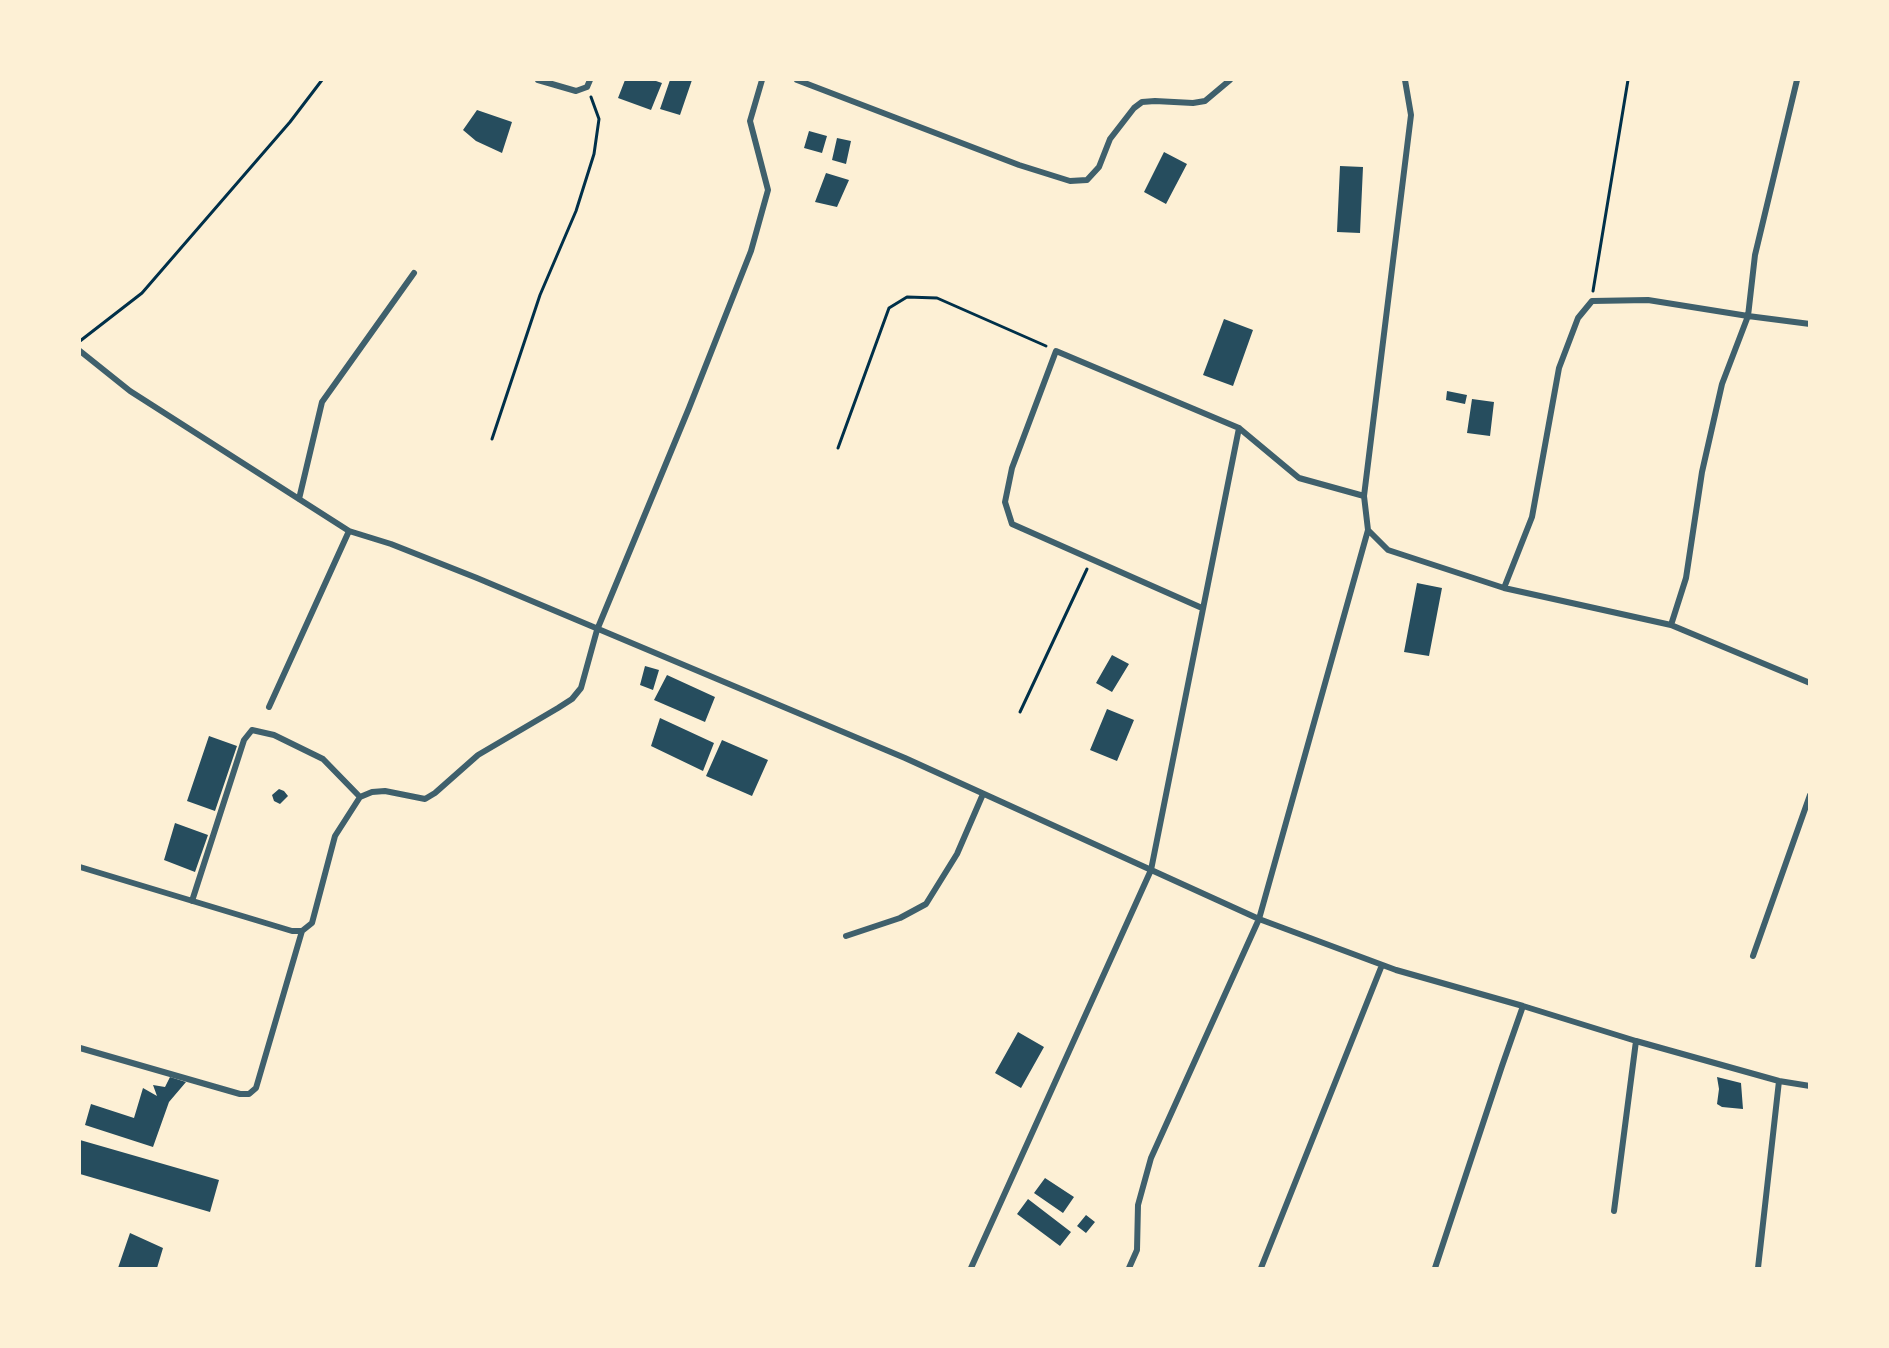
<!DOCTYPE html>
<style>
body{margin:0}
#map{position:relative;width:1889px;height:1348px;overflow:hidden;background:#fdf0d5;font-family:"IBM Plex Serif",serif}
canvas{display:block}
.frame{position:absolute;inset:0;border:81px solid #fdf0d5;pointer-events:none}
</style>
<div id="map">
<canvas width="1889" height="1348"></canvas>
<div class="frame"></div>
</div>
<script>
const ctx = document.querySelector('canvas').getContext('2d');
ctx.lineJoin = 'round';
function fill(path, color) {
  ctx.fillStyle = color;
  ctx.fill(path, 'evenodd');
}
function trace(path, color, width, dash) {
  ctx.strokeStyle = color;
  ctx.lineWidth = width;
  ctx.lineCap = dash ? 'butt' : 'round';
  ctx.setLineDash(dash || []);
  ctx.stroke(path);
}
const building = new Path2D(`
 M625 80H653L662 83 651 110 618 98Z
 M670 80H692L680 115 660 109Z
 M477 110 512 122 502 153 476 141 463 130Z
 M809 131 827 136 822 153 804 148Z
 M837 138 851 141 846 164 832 160Z
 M1164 152 1187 164 1166 204 1144 192Z
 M1340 166 1363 167 1360 233 1337 232Z
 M826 173 849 180 837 207 815 202Z
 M1224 319 1253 330 1233 386 1203 375Z
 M1447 391 1467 395 1465 404 1446 400Z
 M1472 399 1494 402 1490 436 1467 433Z
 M1417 583 1442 588 1429 656 1404 652Z
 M1112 655 1129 664 1112 692 1096 683Z
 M645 666 659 670 653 690 640 685Z
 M667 675 715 697 705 722 654 700Z
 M1107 709 1134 720 1117 761 1090 750Z
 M660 718 714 743 703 771 651 746Z
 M209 736 237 746 215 811 187 801Z
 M722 740 768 760 752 796 706 776Z
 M279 789 284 791 288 796 280 804 274 801 272 795Z
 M175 823 208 835 195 872 164 860Z
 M1018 1032 1044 1047 1021 1088 995 1073Z
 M170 1077 186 1082 169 1102 153 1147 85 1125 91 1104 134 1118 143 1088 157 1096 153 1085 165 1087Z
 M1717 1077 1741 1083 1743 1109 1722 1107 1717 1104 1719 1089Z
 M80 1140 219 1180 210 1212 80 1174Z
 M1045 1178 1074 1197 1063 1213 1034 1193Z
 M1028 1199 1071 1232 1060 1246 1017 1214Z
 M1086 1215 1095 1222 1086 1233 1077 1226Z
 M130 1233 163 1248 157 1268H118Z`);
const path = new Path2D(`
 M1593 291 1628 80
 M80 341 142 293 290 122 322 80
 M492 439 540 295 576 211 594 154 599 119 591 97
 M838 448 889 308 907 297 937 298 1046 346
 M1020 712 1087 569`);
const minor = new Path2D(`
 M538 80 576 91 587 87 590 80
 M797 80 1019 165 1070 181 1087 180 1099 167 1110 139 1134 108 1142 102 1155 101 1193 103 1205 101 1230 80
 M1405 80 1411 115 1364 496 1368 530 1388 550 1504 588 1671 625 1810 683
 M80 351 130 391 349 531 391 544 477 578 905 758 1259 919 1396 970 1523 1006 1636 1041 1779 1081 1810 1086
 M299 499 322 402 414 273
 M1504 588 1532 517 1559 368 1578 318 1592 301 1648 300 1748 316 1755 255 1797 80
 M1202 608 1012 524 1005 502 1012 468 1056 351 1239 428 1299 478 1364 496
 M1671 625 1686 578 1702 472 1722 384 1748 316 1810 324
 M269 707 349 531
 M80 867 292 931H302L312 923 335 836 360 797 372 792 385 791 425 799 435 793 478 755 558 708 572 699 581 688 597 630 689 408 751 251 768 190 750 121 762 80
 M192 901 244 740 252 730 274 735 323 759 360 797
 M846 936 900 918 926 904 957 854 983 794
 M1753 956 1810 795
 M80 1048 240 1094H249L256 1088 302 931
 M1614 1211 1636 1041
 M971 1268 1151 870 1239 428
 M1129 1268 1137 1250 1138 1205 1151 1158 1259 919 1368 530
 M1261 1268 1382 965
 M1435 1268 1502 1066 1523 1006
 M1758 1268 1779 1081`);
fill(building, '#264d5e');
trace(path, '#003049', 3);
trace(minor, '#3f606c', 6);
</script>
